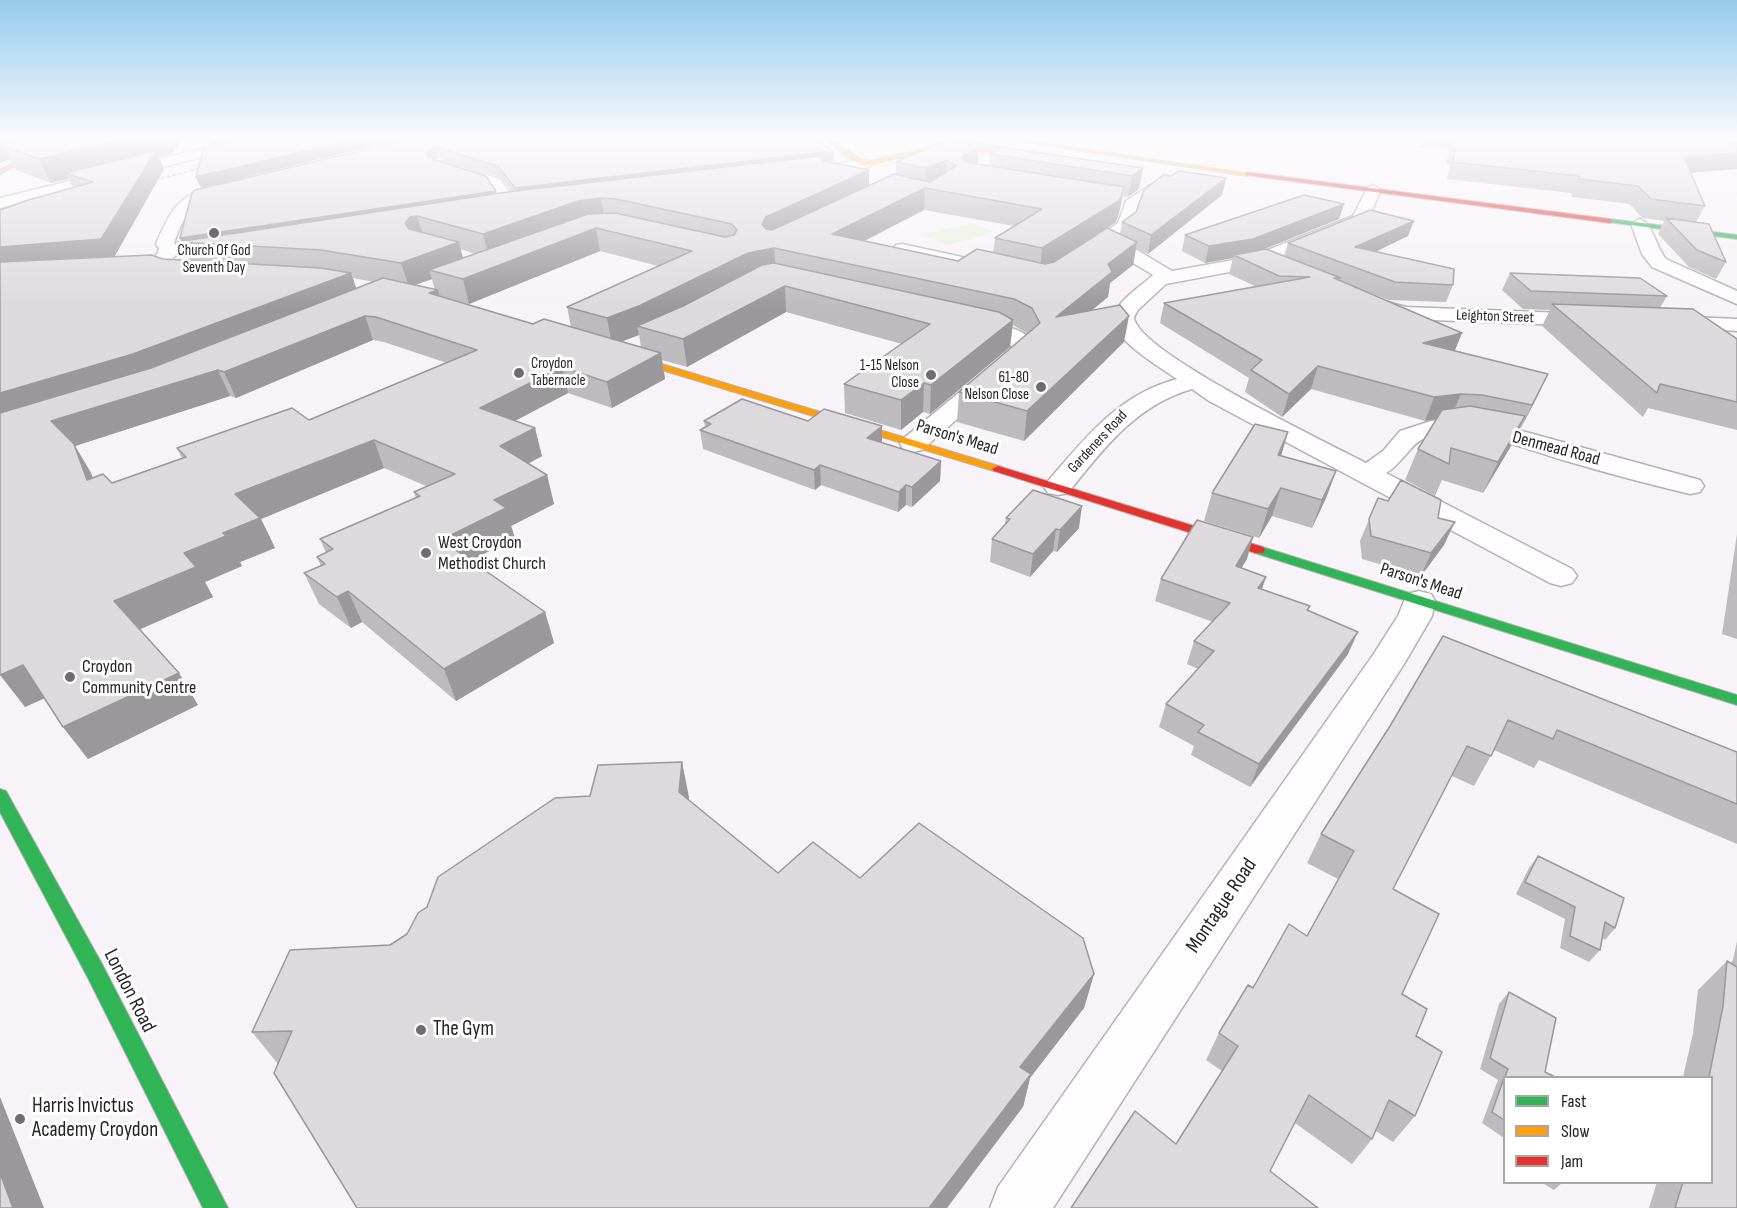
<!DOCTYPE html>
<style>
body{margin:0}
#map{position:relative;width:1737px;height:1208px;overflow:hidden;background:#f8f3f8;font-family:"Sofia Sans Condensed",sans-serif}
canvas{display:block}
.legend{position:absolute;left:1503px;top:1076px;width:210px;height:108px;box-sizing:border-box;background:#fff;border:2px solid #a8a7a8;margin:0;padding:8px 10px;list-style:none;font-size:18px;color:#262326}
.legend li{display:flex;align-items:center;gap:12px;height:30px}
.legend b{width:30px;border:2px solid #a8a7a8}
</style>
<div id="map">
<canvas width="1737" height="1208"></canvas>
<ul class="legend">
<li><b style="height:8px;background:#30b455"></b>Fast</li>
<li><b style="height:8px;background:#ff9f0a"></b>Slow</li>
<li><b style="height:8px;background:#e5322d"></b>Jam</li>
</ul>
</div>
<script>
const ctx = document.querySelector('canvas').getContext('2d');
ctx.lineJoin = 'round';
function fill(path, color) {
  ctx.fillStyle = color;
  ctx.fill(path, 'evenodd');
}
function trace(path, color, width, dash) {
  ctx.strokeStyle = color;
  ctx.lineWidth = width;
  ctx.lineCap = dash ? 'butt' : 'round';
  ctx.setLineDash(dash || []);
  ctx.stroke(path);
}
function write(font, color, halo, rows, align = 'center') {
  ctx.font = font + ' "Sofia Sans Condensed",sans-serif';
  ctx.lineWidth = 6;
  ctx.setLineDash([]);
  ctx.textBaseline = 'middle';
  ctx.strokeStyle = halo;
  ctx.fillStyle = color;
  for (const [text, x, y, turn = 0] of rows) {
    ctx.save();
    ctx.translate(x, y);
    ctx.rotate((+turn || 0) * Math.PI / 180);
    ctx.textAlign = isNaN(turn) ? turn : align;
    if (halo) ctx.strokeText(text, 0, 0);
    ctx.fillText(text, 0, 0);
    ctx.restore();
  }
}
const green = new Path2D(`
 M842 139H897L904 143 901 149C873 156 865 158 842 139Z
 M970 223 996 232 948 245 922 235Z`);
const street = new Path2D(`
 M241 139H264L262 142 0 208V198Z
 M864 160 869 161 871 164 869 167 804 176 797 172 804 168Z
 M445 162 500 179 520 207 518 210H506L490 185 440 169 438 166 440 163Z
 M234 181 242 186 239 189C196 200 190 200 174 243L177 247 176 255 164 267H150L148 263 158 253 159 248 156 244C177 195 184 194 234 181Z
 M1152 184 1160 189 1139 206 1132 229 1114 241 1132 247 1172 271 1250 257 1353 216 1368 187 1373 185 1381 190 1368 219 1356 228 1261 266 1166 284 1138 310 1134 317C1135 351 1330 444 1366 463L1383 451 1400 431 1431 421 1451 419 1472 420 1515 429 1700 480 1704 486 1700 492 1690 494C1648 484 1607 473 1566 461 1524 449 1465 422 1423 439 1410 445 1402 464 1386 473L1572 569 1577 576 1572 583 1561 586 1550 583 1209 401 1192 389C1136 405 1103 449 1068 493L1058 495 1048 493 1044 487 1048 481C1085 438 1119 394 1177 379 1162 368 1107 337 1114 315 1120 299 1140 287 1153 275L1120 255 1103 249 1085 261H1073L1070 257 1118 223 1126 201Z
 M1639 219C1653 222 1656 248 1666 259L1737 291V304L1652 267 1642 254 1631 224Z
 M902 244 990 263 992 267 990 271 983 273 896 253 893 249 896 245Z
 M1376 299 1406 307 1590 314 1597 316 1600 320 1597 324 1590 326 1405 319 1369 309 1366 305 1369 301Z
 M1669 316 1737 319V331L1662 326 1659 322 1662 318Z
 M969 318C987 322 1035 327 1035 350L922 450 913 452 904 450 900 444 904 438 1013 348 1005 340 962 328 958 324 962 320Z
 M1419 591 1431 594 1435 601 1432 616 1404 664 1053 1208H990L998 1187 1373 655 1398 616 1407 594Z`);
const fast = new Path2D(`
 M949 139H960L1032 153 1029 155Z
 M1610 219 1737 235V239L1608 222Z
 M1259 546 1737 695V705L1255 553 1253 550 1255 547Z
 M0 789 6 791 102 964 228 1208H203L88 978 0 812Z`);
const slow = new Path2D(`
 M59 139H66L0 174V170Z
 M825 139H831L865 162 929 147 959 146 1023 152 1020 154 959 150 929 151 864 166 843 154Z
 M1005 139H1019L1250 174 1247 176Z
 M616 352H622L1002 467 1004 469 1002 471H994L616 356Z`);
const jam = new Path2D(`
 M1247 172 1610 219 1613 221 1610 223 1245 175Z
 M998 466 1263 547 1265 550 1263 553H1255L994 471 992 469Z`);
const tram = new Path2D(`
 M0 172 29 157`);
const rail = new Path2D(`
 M143 183 216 164`);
const wall = new Path2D(`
 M0 139 173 153 159 157 164 169 114 257 185 260 177 242 181 241 180 238 410 139 833 161 828 162 869 186 896 175V162L946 140 978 164 989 166 990 154 1143 168 1139 189 1128 197 1122 196 1120 209 1116 222 1085 243 1120 234 1122 222 1136 212 1171 176 1226 178 1222 195 1148 254 1136 248 1133 265 1110 283 1108 297 1092 310 1124 342 1024 441 957 422 959 392 1028 334 1013 325 1010 347 930 414 923 412 901 430 845 413 844 384 902 344 786 312 687 367 662 360 665 379 612 408 568 393 515 421 542 456 528 464 547 475 554 504 511 526 515 538 471 560 545 612 554 643 456 701 362 622 351 628 319 604 304 573 321 566 317 557 326 553 320 539 416 498 414 492 426 486 384 468 261 519 275 548 240 562 242 566 205 582 213 597 140 629 198 705 88 759 63 727 45 698 25 707 73 188 68 179 51 183 16 170 10 159 0 163ZM438 158 501 177 512 192 496 194 434 160ZM924 210 1014 226 995 238 993 253 958 261 864 241ZM460 249 475 254 463 258ZM600 251 658 266 567 307 571 327 533 324 439 296 469 304ZM353 278 374 282 356 288ZM432 279 435 290 415 285ZM639 335 641 347 621 342ZM373 340 384 342 447 363 309 420 177 448 182 458 112 483 93 478 91 473 75 446 230 396 236 398Z
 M1423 139H1737V169L1690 173 1705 206 1696 222 1726 262 1716 279 1689 267 1658 234 1664 221 1642 218 1630 204 1572 197 1571 193 1447 179 1450 164H1446L1449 150 1420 147Z
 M1344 204 1339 219 1262 250 1284 256 1288 243 1408 236 1375 252 1453 285 1446 302 1389 300 1355 287 1455 351 1548 374 1537 397 1521 428H1520L1511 446 1483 493 1442 480 1435 496 1405 480 1418 449 1436 419 1425 421 1311 389 1282 417 1245 392 1249 378 1160 323 1164 303 1255 286 1229 274 1233 258 1205 263 1182 251 1185 235Z
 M1510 273 1667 296 1660 308 1737 339V430L1648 408 1643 417 1542 326 1550 310 1523 309 1502 290Z
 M704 421H808L882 426V443L941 461 940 481 912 507 906 505 898 512 821 485 815 490 703 449 700 430 705 427Z
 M1288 432 1281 456 1336 471 1326 498 1312 528 1272 516 1259 538 1204 521 1212 493Z
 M1378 498 1438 518 1444 545 1421 576 1362 559 1360 541Z
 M1006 518 1079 528 1057 552 1053 551 1030 577 990 562 992 539 1005 524Z
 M1737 534V639L1722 634Z
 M1247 559 1241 568 1266 577 1262 589 1310 606 1308 610 1348 654 1250 787 1191 755 1194 746 1159 727 1166 704 1198 669 1187 664 1194 641 1213 622 1155 601 1161 579Z
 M1443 636 1737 752V844L1539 760 1534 768 1494 750 1474 786 1452 776 1393 889 1402 994 1416 1036 1415 1116 1393 1142 1376 1131 1372 1139 1352 1164 1295 1123 1270 1171 1176 1144 1222 1071 1206 1060 1219 1033 1253 988 1307 936 1338 879 1307 863 1321 834 1390 726Z
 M682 762 688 800 778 873 860 878 1094 974 1084 1008 1030 1078 1023 1107 278 1064 252 1032 407 934 427 907 590 796Z
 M1538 856 1615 928 1605 940 1602 938 1600 950 1589 962 1560 948 1565 919 1516 894 1529 868Z
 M1737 941V1208H1649L1657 1182H1712V1077H1683L1693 1033 1698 990 1727 961 1730 963 1733 960Z
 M1509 992 1545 1072 1504 1077V1138L1482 1123 1498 1080 1480 1069 1499 1004Z
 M1541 1182H1563L1554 1190Z`);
const shadedWall = new Path2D(`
 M0 139H49L3 146 10 159 0 163Z
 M126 139H181L173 153 159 157 164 169 112 261 0 270V247L151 159 65 173 68 179 51 183 39 159Z
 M210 139H232L212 144Z
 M357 139H402L201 188 196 177Z
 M979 145 978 165 960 178 961 158Z
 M435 147 438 158 429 163 426 152Z
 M833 151V161L517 200 515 188Z
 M1737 153V169L1675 174 1684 157Z
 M947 160 946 180 926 189V168Z
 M1143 168 1139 189 1128 197 1132 176Z
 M869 170V191L767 240 762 224 766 217Z
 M1226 178 1222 195 1148 254 1151 235Z
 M1124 187 1120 209 1116 222 1040 273 1042 248Z
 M925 188 924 210 833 257 832 234Z
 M496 191 498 202 182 242 180 238Z
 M601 198 605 220 489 258 483 234 578 201Z
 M1344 204 1339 219 1249 255H1234L1233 258 1205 263 1209 246Z
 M417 216 424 239 417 240 405 223 410 217Z
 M1414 221 1408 236 1350 264 1355 247Z
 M596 228 600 251 469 304 463 279Z
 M459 242 465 266 429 270 432 279 409 287 401 263Z
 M1137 242 1133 265 1110 283 1108 297 1052 343 1056 317 1108 264Z
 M774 248 776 272 637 326 639 335 612 345 607 318 748 253Z
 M351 273 359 296 0 426V393Z
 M785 286 786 312 687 367 683 339Z
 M438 290 444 314 429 293Z
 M365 316 373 340 236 398 224 372Z
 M1129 316 1124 342 1024 441 1027 411Z
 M1013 320 1010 347 930 414 931 385Z
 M1462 333 1453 355 1423 343Z
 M661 353 665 379 612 408 607 382Z
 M1318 366 1311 389 1282 417 1289 394Z
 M562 367 568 393 488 435 480 408Z
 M218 370 230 396 75 446 91 473 105 509 51 421Z
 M1548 374 1537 397 1521 428 1532 405Z
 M924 383 923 412 901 430V400Z
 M1461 394 1451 417 1425 421 1434 397Z
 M1525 416 1511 446 1483 493 1498 462Z
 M882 426V445L867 438Z
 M535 428 542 456 507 475 500 446Z
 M1288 432 1280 459 1278 455Z
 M374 440 384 468 261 519 275 548 240 562 242 566 205 582 213 597 134 632 114 601 184 553 223 533 235 494Z
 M941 461 940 481 912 507V487Z
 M820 465 821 485 815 490 814 470Z
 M1336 471 1326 498 1312 528 1322 500Z
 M547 475 554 504 511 526 515 538 452 570 441 540 494 500Z
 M906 485V505L898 512 899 492Z
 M1281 488 1272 516 1259 538 1268 509Z
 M1082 506 1079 528 1057 552 1060 530Z
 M1455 522 1444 545 1421 576 1431 553Z
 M1056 529 1053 551 1030 577 1033 554Z
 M1253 537 1247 559 1229 588 1236 566Z
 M1266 577 1258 599V588Z
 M348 591 362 622 351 628 337 597Z
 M545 612 554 643 456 701 444 669Z
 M1358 632 1348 654 1250 787 1259 764Z
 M23 665 47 697 25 707 0 675Z
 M179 673 198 705 88 759 63 727Z
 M682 762 689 797 685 827 679 792Z
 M1094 974 1084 1008 1030 1078 1023 1107 947 1208H929L1020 1067Z
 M0 1097 44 1208H13L0 1173Z`);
const building = new Path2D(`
 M18 139H126L39 159 3 146Z
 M239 139H357L196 177 204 147Z
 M410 139H814L833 151 515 188 498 166 435 147 426 152 429 158 486 176 496 191 180 238 192 193 195 190Z
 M1454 139H1719L1737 146V153L1684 157 1705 206 1651 199 1638 186 1580 179 1579 176 1453 162 1456 148H1452Z
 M946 140 979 145 961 158 970 163 1124 187 1120 200 1042 248 995 238 1042 209 925 188 832 234 958 261 977 249 1045 264 1054 262 1107 228 1137 242 1108 264 1112 272 1056 317 1120 305 1129 316 1027 411 959 392 1040 323 1032 308 1014 299 774 248 748 253 639 306 607 318 567 307 692 251 596 228 463 279 429 270 588 214 615 213 725 237 734 235 737 230 732 224 616 199 601 198 578 201 483 234 417 216 410 217 405 223 409 229 459 242 401 263 321 250 177 242 507 192 820 156 823 161 869 170 766 217 762 224 766 229 772 230 894 174 930 182 956 166 947 160 926 168 896 162Z
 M1001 147 1143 168 1132 176 990 154Z
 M156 151 101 239 0 247V210L25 201 93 182 65 173Z
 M1179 171 1226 178 1151 235 1122 222 1136 212 1144 190 1163 175 1171 176Z
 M1304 195 1344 204 1253 239 1209 246 1185 235Z
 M1370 210 1414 221 1355 247 1454 269 1453 285 1395 282 1288 243Z
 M1666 218 1709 224 1726 262 1697 250Z
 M1266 249 1341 278H1334L1462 333 1423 343 1548 374 1532 405 1482 395 1461 394 1434 397 1318 366 1289 394 1251 370 1262 360 1164 303 1310 277 1279 276 1234 255Z
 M151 255 163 259 321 268 351 273 133 354 0 393V262Z
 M774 263 999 312 1013 320 931 385 924 383 901 400 844 384 930 324 785 286 683 339 637 326 683 306 762 265Z
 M1510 273 1640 278 1667 296 1531 291Z
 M383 278 438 290 429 293 533 324 544 319 661 353 607 382 562 367 480 408 535 428 500 446 547 475 494 500 506 508 441 540 545 612 444 669 348 591 337 597 304 573 325 564 317 557 333 549 320 539 420 496 414 492 455 474 374 440 235 494 260 518 223 533 226 536 184 553 196 567 114 601 179 673 63 727 23 665 0 675V413L151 368ZM365 316 376 317 477 350 309 420 292 408 177 448 186 457 112 483 103 474 87 480 74 444 51 421 218 370 224 372Z
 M1552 304 1693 309 1737 339V402L1660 384 1657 393Z
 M742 399 808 421 824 409 882 426 867 438 941 461 912 487 906 485 899 492 820 465 814 470 700 430 711 424 704 421Z
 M1470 406 1525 416 1498 462 1451 448 1449 464 1418 449 1442 410Z
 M1255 424 1288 432 1278 455 1336 471 1322 500 1281 488 1268 509 1212 493Z
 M1401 480 1441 500 1438 518 1455 522 1431 553 1371 536 1369 519 1378 498 1388 501Z
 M1033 490 1082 506 1060 530 1056 529 1033 554 992 539 1010 519 1006 518Z
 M1197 520 1253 537 1236 566 1266 577 1258 588 1310 606 1307 610 1358 632 1259 764 1198 732 1204 725 1166 704 1214 651 1194 641 1230 603 1161 579Z
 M1443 636 1737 752V804L1557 730 1553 739 1508 720 1491 756 1467 746 1393 889 1439 914 1402 994 1427 1009 1416 1036 1442 1052 1415 1116 1389 1100 1372 1139 1309 1095 1270 1171 1318 1208H1071L1135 1111 1176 1144 1238 1046 1219 1033 1248 985 1253 988 1289 924 1307 936 1354 851 1321 834 1390 726Z
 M682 762 679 792 778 873 813 842 860 878 919 823 1083 938 1094 974 1020 1067 1031 1074 929 1208H357L274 1073 292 1031 252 1032 290 950 390 945 407 934 418 913 427 907 438 877 555 798 590 796 598 765Z
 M1538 856 1624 898 1615 928 1605 922 1600 950 1570 936 1575 907 1525 882Z
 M1727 961 1737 967V1208H1675L1683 1182H1712V1077H1709L1723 1006Z
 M1509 992 1556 1018 1545 1072 1555 1077H1505L1508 1069 1490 1058Z
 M1504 1078V1120L1492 1112Z
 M0 1173 13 1208H0Z`);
const markers = [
 [214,233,6,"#706c70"],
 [519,373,6,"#706c70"],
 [931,375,6,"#706c70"],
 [1041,387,6,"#706c70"],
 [426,553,6,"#706c70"],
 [70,677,6,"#706c70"],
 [421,1030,6,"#706c70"],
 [20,1119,6,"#706c70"]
];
const farPoinames = [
 ["Church Of God",214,251,"center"],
 ["Seventh Day",214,268,"center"],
 ["Croydon",531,364,"left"],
 ["Tabernacle",531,381,"left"],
 ["1-15 Nelson",919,366],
 ["Close",919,383],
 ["61-80",1029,378],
 ["Nelson Close",1029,395]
];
const farStreetnames = [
 ["Leighton Street",1495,317,2],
 ["Gardeners Road",1098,442,-47]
];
const streetNames = [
 ["Parson's Mead",957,438,17],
 ["Denmead Road",1556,449,15],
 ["Parson's Mead",1421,582,18]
];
const poiNames = [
 ["West Croydon",438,543],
 ["Methodist Church",438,564],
 ["Croydon",82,667],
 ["Community Centre",82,688]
];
const nearStreetnames = [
 ["Montague Road",1222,906,-56],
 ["London Road",129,991,63]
];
const nearPoinames = [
 ["The Gym",433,1030],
 ["Harris Invictus",32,1107],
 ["Academy Croydon",32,1131]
];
fill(green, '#e9f0dc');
trace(street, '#b4b0b4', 3);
trace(fast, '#b4b0b4', 2);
trace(slow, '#b4b0b4', 2);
trace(jam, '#b4b0b4', 2);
fill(street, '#fefdfe');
fill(fast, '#30b455');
fill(slow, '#ff9f0a');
fill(jam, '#e5322d');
trace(tram, '#c0bfc0', 1.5);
trace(rail, '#c0bfc0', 2, [4, 2]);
fill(wall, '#bebbbe');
fill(shadedWall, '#9b989b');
fill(building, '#ddd9dd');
trace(building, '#9b989b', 1.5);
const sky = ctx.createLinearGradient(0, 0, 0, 308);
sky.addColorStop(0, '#93cbee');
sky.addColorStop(0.45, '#fcfafc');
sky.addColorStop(1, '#fcfafc00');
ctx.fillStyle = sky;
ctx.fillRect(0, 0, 1737, 308);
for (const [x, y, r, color] of markers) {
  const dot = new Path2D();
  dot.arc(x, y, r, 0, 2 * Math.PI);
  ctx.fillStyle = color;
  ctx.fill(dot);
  trace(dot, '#fff', 2);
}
write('15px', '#262326', '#fff', farPoinames, 'right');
write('15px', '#262326', '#fff', farStreetnames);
write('18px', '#262326', '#fff', streetNames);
write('18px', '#262326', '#fff', poiNames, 'left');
write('21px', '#262326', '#fff', nearStreetnames);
write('21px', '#262326', '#fff', nearPoinames, 'left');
</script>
